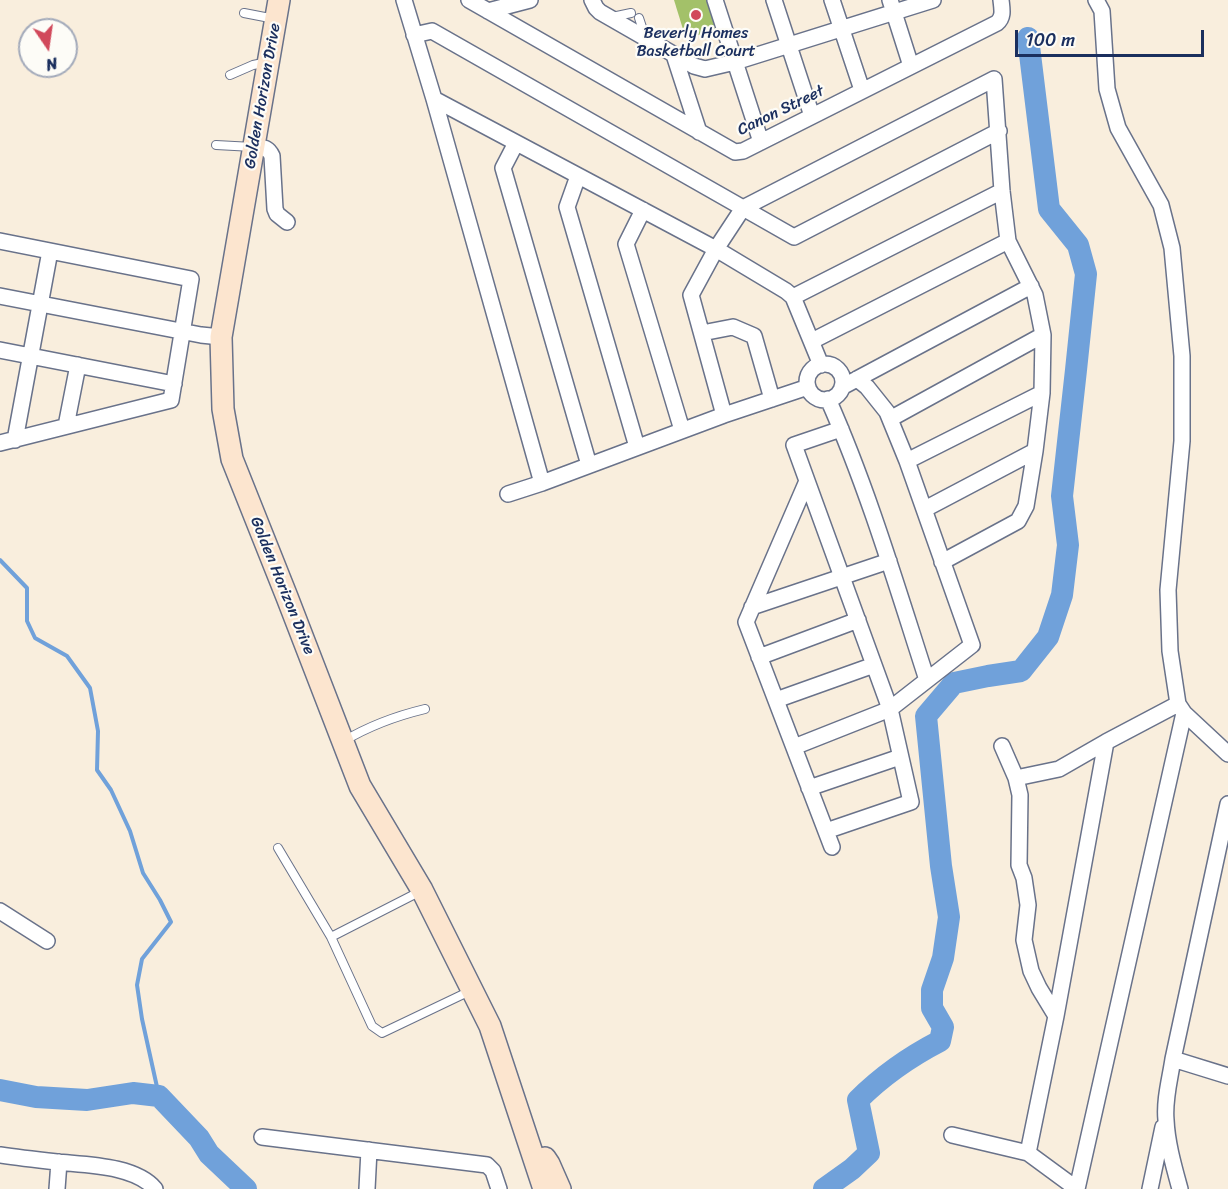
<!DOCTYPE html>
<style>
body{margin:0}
#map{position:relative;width:1228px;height:1189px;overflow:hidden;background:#f9eedd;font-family:Sriracha,sans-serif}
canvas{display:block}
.north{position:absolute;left:18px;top:18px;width:60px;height:60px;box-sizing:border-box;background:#fdfcf7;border:2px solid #a3aaba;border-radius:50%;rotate:167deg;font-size:16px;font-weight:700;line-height:24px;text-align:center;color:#1b2f5e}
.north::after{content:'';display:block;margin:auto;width:21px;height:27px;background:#d1495b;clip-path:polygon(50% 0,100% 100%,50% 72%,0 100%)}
.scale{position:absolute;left:1015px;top:30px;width:189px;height:27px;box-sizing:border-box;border:3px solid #1b2f5e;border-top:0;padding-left:8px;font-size:18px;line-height:21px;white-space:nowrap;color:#1b2f5e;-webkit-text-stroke:4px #fdfcf7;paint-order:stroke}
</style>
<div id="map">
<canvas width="1228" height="1189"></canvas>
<div class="north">N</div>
<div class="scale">100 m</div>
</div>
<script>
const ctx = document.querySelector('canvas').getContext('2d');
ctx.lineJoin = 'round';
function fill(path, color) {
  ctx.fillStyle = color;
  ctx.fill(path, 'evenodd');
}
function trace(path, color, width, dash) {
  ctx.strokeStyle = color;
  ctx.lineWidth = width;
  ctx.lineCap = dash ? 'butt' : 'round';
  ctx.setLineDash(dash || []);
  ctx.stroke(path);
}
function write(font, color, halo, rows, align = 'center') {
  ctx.font = font + ' Sriracha,sans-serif';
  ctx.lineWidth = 4.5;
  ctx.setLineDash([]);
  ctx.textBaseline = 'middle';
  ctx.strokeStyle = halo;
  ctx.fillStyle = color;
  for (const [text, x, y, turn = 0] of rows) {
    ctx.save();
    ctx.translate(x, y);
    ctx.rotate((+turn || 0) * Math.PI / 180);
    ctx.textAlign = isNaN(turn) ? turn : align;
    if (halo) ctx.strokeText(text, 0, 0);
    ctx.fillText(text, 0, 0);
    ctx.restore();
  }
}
const green = new Path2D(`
 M674 0H709L718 29 686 39Z`);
const stream = new Path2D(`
 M0 560 27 588V621L35 638 67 656 90 688 98 731 97 770 111 790 130 831 143 873 160 900 171 922 142 959 137 985 142 1019 159 1096`);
const river = new Path2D(`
 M0 1090 36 1097 87 1100 133 1093 159 1096 199 1138 209 1154 246 1189
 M824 1189 852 1169 869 1153 858 1100C881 1077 911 1056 940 1041L943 1027 932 1008V990L943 958 949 917 941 866 926 716 954 683 988 676 1021 671 1048 637 1062 595 1068 545 1062 496 1076 370 1086 274 1078 245 1049 209 1028 38`);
const lane = new Path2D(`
 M244 13 275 19
 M612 17 631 13
 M639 18 645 36
 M230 75 253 65 268 62
 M216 145 253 147
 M344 741C369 726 396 716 425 709
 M278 848 331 937 421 891
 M331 937 372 1026 382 1033 470 991`);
const street = new Path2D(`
 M404 0 434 99 542 483 724 415 808 387
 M469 0 735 152 743 151 997 23C1004 17 1002 9 1001 0
 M592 0 596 8 600 12 694 66 705 69 735 62 933 0
 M715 0 761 142
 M774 0 812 116
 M832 0 862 90
 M890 0 911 66
 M1096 0 1102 11 1107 89 1118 128 1161 205 1172 248 1182 356V441L1168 590 1170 651 1178 704 1184 713 1228 754
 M488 11 530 0
 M414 35 432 31 794 237 999 131
 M674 55 699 132
 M434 99 716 249 786 291 793 297 821 365
 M516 143 503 168 589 465
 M254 147C264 148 268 147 272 156L275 209 277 214 287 222
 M578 176 567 207 637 447
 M643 210 626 244 682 430
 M0 241 191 279 171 400 0 443
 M0 296 201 335 221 337
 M793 297 1002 191
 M702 333 733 327 754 336 772 399
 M812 341 1008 241
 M0 350 174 384
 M807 382a18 18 0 1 1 36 0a18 18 0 1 1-36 0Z
 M842 387 1031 286
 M828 399C868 489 897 587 927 680
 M724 415 691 295 716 249 743 208 994 79 1002 191 1008 241 1035 295 1043 335 1042 393 1035 451 1026 506 1018 521 942 562
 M890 419 1043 335
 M66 426 78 365
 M15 440 50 251
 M907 461 1042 393
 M807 481 746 622 832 847
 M508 494 542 483
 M925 509 1035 451
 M752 607 889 561
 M759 657 858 620
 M776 700 874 665
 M1002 746 1016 778 1020 795 1019 865 1024 878 1028 905 1024 940 1031 971 1039 988 1056 1016
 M794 747 890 709 794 445 841 429
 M1016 778 1059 769 1106 742 1178 704
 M809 788 900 757
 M826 831 911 802 890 709 972 645 907 461 887 412 867 387 857 379
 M0 911 47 941
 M1173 1059 1228 1076
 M952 1135 1028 1153 1077 1189
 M262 1137 487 1165 493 1171 499 1189
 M1028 1153 1056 1016 1106 742
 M0 1155C19 1158 38 1160 57 1162 85 1165 135 1165 155 1189
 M57 1189 59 1162
 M367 1189 369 1150
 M1077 1189 1184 713
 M1150 1189 1163 1127
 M1180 1189C1174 1167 1167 1143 1166 1120 1164 1100 1170 1079 1173 1059L1228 804`);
const secondary = new Path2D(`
 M279 0 221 337 223 409 232 459 287 597 360 786 422 890 490 1026 544 1189
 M545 1158 549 1164 560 1189`);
const markers = [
 [696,15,6,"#d1495b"]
];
const poiNames = [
 ["Beverly Homes",696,34],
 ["Basketball Court",696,52]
];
const streetNames = [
 ["Golden Horizon Drive",263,96,-80],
 ["Canon Street",781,111,-26],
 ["Golden Horizon Drive",282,586,68]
];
fill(green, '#a3c169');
trace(stream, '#70a1da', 4);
trace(river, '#70a1da', 22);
trace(lane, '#69728a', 10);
trace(street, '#69728a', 18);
trace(secondary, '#69728a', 24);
trace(lane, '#fff', 8);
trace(street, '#fff', 15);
trace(secondary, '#fce5cf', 21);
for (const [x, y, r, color] of markers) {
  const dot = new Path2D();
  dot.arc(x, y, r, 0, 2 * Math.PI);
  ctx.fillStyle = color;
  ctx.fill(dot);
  trace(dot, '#fdfcf7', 2);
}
write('16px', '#1b2f5e', '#fdfcf7', poiNames);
write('16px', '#1b2f5e', '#fdfcf7', streetNames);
</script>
